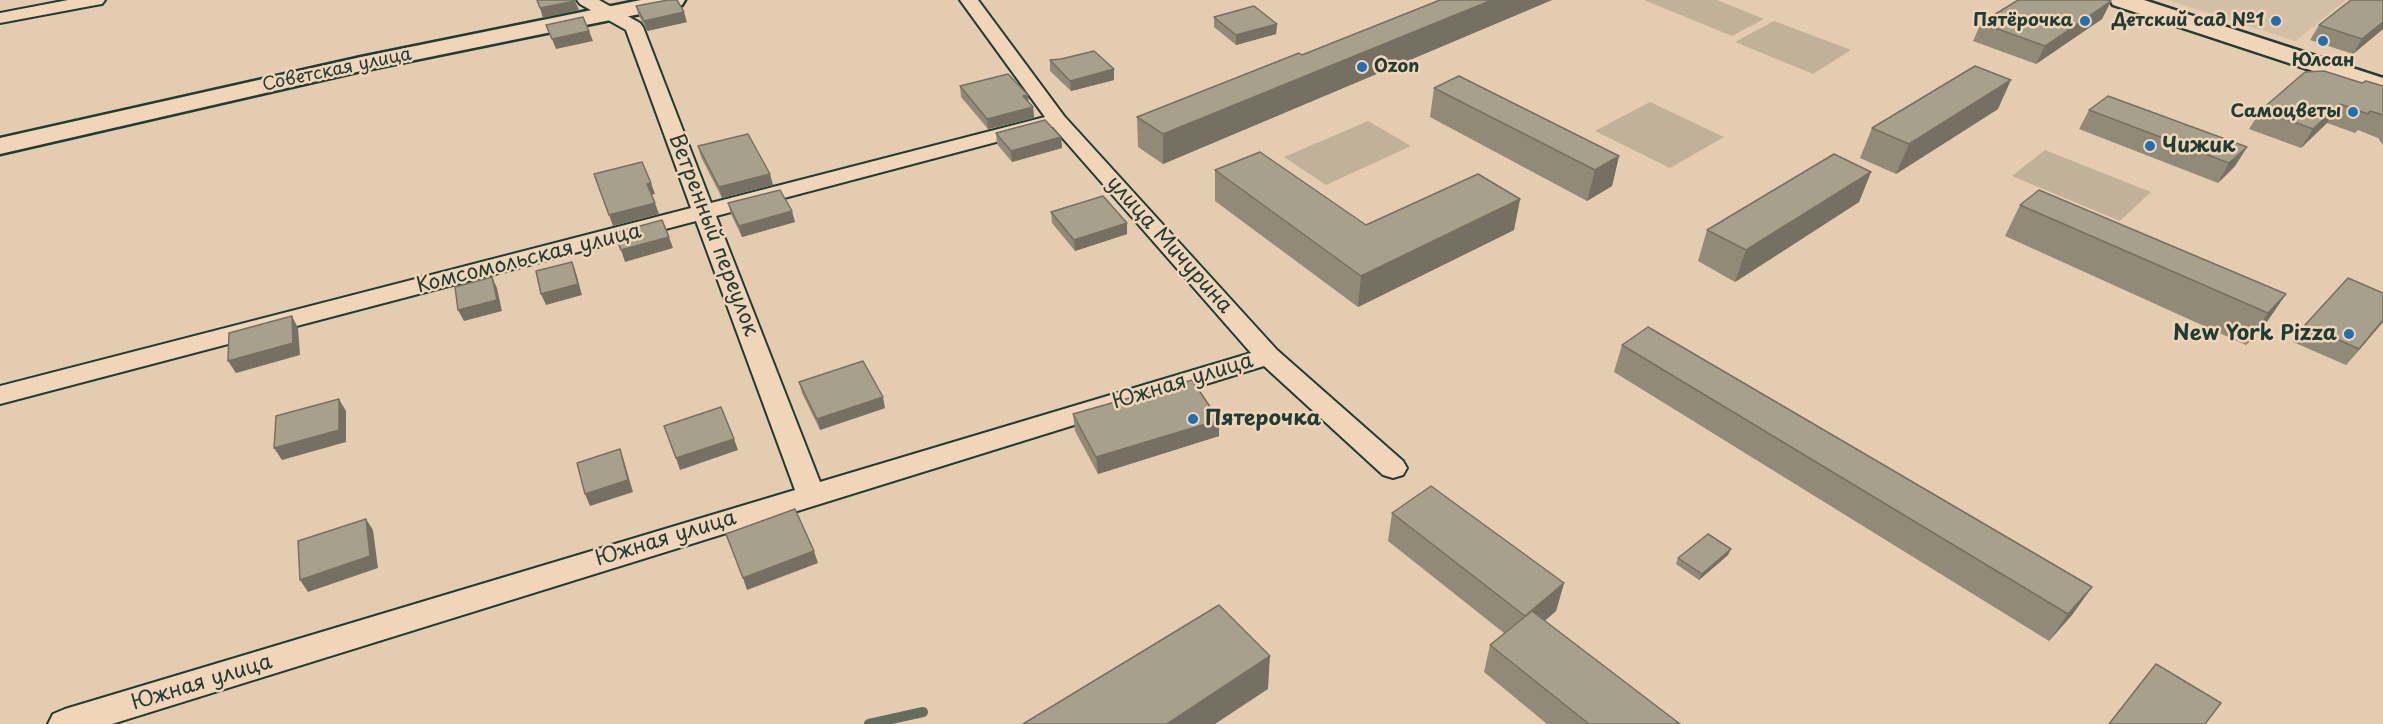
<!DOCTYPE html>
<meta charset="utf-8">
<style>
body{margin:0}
canvas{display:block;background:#e4ccb0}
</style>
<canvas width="2383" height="724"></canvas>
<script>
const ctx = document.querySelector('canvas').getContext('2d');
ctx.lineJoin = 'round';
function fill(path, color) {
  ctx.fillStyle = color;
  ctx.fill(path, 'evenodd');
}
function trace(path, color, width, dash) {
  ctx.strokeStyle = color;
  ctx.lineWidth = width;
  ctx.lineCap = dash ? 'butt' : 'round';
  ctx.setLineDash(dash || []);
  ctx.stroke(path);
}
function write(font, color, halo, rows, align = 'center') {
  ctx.font = font + ' "Playpen Sans",sans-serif';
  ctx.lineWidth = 5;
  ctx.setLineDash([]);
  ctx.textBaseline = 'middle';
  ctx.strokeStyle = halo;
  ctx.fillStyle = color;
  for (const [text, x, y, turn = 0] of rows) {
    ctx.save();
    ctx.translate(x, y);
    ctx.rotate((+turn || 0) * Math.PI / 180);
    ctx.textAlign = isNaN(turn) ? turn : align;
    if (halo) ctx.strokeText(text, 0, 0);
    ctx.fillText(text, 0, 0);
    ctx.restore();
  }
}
const built = new Path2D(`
 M2168 0H2346L2295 41Z`);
const green = new Path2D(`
 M1644 0H1717L1764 19 1732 36Z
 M1774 21 1851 50 1813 74 1735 42Z
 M1650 102 1724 137 1670 168 1595 131Z
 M1368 121 1411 146 1326 185 1284 157Z
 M2045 150 2151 192 2120 221 2012 176Z`);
const stream = new Path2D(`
 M869 724 923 712`);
const street = new Path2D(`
 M68 0H105L102 4 96 5 0 23V13Z
 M577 0H599L640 23 643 27 711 203 1045 117 960 0H978L1064 116 1277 350 1403 461 1407 468 1403 475 1393 478 1383 475 1264 366 112 724H48L53 714 65 709 795 490 696 221 0 404V386L691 208 626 30 580 4ZM1053 127 1251 353 820 482 716 216Z`);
const secondary = new Path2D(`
 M2110 0H2144L2383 78V94L2113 5Z`);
const primary = new Path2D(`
 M641 0H685L682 5 674 7 361 71 0 154V138L361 57Z`);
const wall = new Path2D(`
 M1440 0H1552L1163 164 1138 147 1137 117 1302 55Z
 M2111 1 2102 19 2036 64 1973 41 1981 23Z
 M636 6 687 22 647 31 639 16Z
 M1214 17 1277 24 1276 34 1236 45 1214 27Z
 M2319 25 2383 29 2353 54 2310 40Z
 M1061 59 1114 80 1071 91 1050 71V60Z
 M2362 83 2383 86V145L2378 138 2358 130 2355 133 2327 123 2301 148 2249 129 2261 110Z
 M960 86 1028 102 1033 107 1034 118 988 129 961 97Z
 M1434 88 1619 156 1612 186 1587 201 1430 117Z
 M1998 109 1896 174 1860 158 1872 128Z
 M2089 110 2247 147 2235 166 2218 183 2079 129Z
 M996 133 1061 137 1062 148 1012 162 997 144Z
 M698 146 773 185 722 198 701 157Z
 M1215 170 1366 225 1520 199 1514 230 1358 307 1215 201Z
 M1871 172 1859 202 1735 282 1698 261 1707 230Z
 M728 203 795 222 742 237 731 214Z
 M2020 205 2286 294 2264 326 2246 345 2005 236Z
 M1051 212 1127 234 1075 251 1052 223Z
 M2383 293V322L2346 365 2293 342 2305 325Z
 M1622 345 2092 587 2072 615 2049 641 1614 372Z
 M799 382 885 408 820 430 802 393Z
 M1073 414 1219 436 1098 474 1075 431Z
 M1392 513 1564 583 1556 611 1545 621 1680 724H1547L1484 672 1490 645 1504 633 1388 541Z
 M1728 555 1699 580 1676 564 1678 558Z`);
const shadedWall = new Path2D(`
 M1492 0H1552L1163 164V134Z
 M575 1 579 10 543 18 540 8Z
 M2111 1 2102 19 2036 64 2045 46Z
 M684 12 687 22 647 31 644 21Z
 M2383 22V29L2353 54 2362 39Z
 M1277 24 1276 34 1236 45V35Z
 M589 31 593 41 556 49 552 39Z
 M1114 69V80L1071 91 1070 81Z
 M2011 80 1998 109 1896 174 1909 144Z
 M1028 95 1029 105 1023 96Z
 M2340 104 2327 123 2301 148 2313 129Z
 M1033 107 1034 118 988 129 987 119Z
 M1061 137 1062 148 1012 162 1011 151Z
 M2247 147 2235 166 2218 183 2229 163Z
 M1619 156 1612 186 1587 201 1595 170Z
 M1871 172 1859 202 1735 282 1746 250Z
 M770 174 773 185 722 198 719 187Z
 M651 183 655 194 651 195 647 184Z
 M1520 199 1514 230 1358 307 1361 276Z
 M655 203 659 214 613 226 609 215Z
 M792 211 795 222 742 237 739 226Z
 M1127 223V234L1075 251 1074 240Z
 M669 237 673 248 625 262 621 250Z
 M572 262 576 273 582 295 546 305 541 294Z
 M492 277 497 288 502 311 464 321 458 310Z
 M2286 294 2264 326 2246 345 2268 313Z
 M292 316 298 328 300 355 236 373 228 361Z
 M2383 320V322L2346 365 2359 349Z
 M883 397 885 408 820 430 817 419Z
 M339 399 346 411V442L282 460 274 448Z
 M1219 420V436L1098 474 1096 457Z
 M734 439 738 450 680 470 676 458Z
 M620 449 624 461 633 492 590 506 585 494Z
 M366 519 373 530 378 568 308 592 300 580Z
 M1731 549 1728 555 1699 580 1702 574Z
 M814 551 818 563 747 590 743 578Z
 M1564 583 1556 611 1517 643 1525 616Z
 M2092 587 2072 615 2049 641 2068 614Z
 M1270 656 1268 689 1215 724H1167Z`);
const building = new Path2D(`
 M537 0H575V1L540 8Z
 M668 0H677L684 12 644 21 636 6Z
 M1440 0H1492L1163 134 1137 117 1299 53 1302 55Z
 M2018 0H2107L2111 1 2045 46 1981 23Z
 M2351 0H2383V22L2362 39 2319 25Z
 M1254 6 1277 24 1236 35 1214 17Z
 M583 17 589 31 552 39 546 25Z
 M1094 51 1114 69 1070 81 1050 60 1061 59Z
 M1975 66 2011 80 1909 144 1872 128Z
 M2324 71 2362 83 2366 81 2383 86V115L2370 111 2368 114 2340 104 2313 129 2261 110 2305 72Z
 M1008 74 1028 95 1023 96 1033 107 987 119 960 86Z
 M1459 76 1619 156 1595 170 1434 88Z
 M2108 96 2247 147 2229 163 2089 110Z
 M1045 120 1061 137 1011 151 996 133Z
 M748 134 770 174 719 187 698 146Z
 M1260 152 1366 225 1478 174 1520 199 1361 276 1215 170Z
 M1834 154 1871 172 1746 250 1707 230Z
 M642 162 651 183 647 184 655 203 609 215 594 174Z
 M780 190 792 211 739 226 728 203Z
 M2039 190 2286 294 2268 313 2020 205Z
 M1103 196 1127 223 1074 240 1051 212Z
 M662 220 669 237 621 250 614 233Z
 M572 262 578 284 541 294 536 271Z
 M492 277 497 300 458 310 455 287Z
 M2348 278 2383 293V320L2359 349 2305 325Z
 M292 316 293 343 228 361 229 333Z
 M1648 327 2092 587 2068 614 1622 345Z
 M863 361 883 397 817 419 799 382Z
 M1192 380 1219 420 1096 457 1073 414Z
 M339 399V430L274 448 276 416Z
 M721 407 734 439 676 458 664 426Z
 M620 449 628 480 585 494 577 463Z
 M1431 486 1564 583 1525 616 1392 513Z
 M795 509 814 551 743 578 726 534Z
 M366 519 370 556 300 580 298 541Z
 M1708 534 1731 549 1702 574 1678 558Z
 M1219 605 1270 656 1167 724H1023Z
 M1532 611 1680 724H1589L1490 645Z
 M2156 664 2221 703 2205 724H2109Z`);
const markers = [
 [2085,21,6,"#1f6fb2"],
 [2276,21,6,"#1f6fb2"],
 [2323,41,6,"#1f6fb2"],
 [1362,67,6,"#1f6fb2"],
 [2353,112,6,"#1f6fb2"],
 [2150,146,6,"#1f6fb2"],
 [2349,334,6,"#1f6fb2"],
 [1193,419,6,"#1f6fb2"]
];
const farPoinames = [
 ["Пятёрочка",2073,21],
 ["Детский сад №1",2264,21],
 ["Юлсан",2323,61,"center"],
 ["Ozon",1374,67,"left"],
 ["Самоцветы",2341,112]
];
const farStreetnames = [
 ["Советская улица",337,70,-12]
];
const poiNames = [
 ["Чижик",2162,146],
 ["New York Pizza",2337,334,"right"],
 ["Пятерочка",1205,419]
];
const streetNames = [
 ["Ветренный переулок",713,235,69],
 ["улица Мичурина",1169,245,48],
 ["Комсомольская улица",529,259,-14],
 ["Южная улица",1183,382,-17],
 ["Южная улица",666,539,-17],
 ["Южная улица",202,683,-17]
];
fill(built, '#d2bfa5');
fill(green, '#c0b199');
trace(stream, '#636e5f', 10);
trace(street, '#1f3d34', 4);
trace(secondary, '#1f3d34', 5);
trace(primary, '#1f3d34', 5);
fill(street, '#f1d5b8');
fill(secondary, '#f1d5b8');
fill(primary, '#f1d5b8');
fill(wall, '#908a77');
fill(shadedWall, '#757061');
fill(building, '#a7a08a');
trace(building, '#757061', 1.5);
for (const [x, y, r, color] of markers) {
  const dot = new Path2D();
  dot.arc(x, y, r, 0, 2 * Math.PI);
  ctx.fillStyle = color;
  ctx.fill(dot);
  trace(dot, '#f1d5b8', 2);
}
write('bold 18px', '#1f3d34', '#f1d5b8', farPoinames, 'right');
write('18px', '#1f3d34', '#f1d5b8', farStreetnames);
write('bold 21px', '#1f3d34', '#f1d5b8', poiNames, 'left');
write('21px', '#1f3d34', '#f1d5b8', streetNames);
</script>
